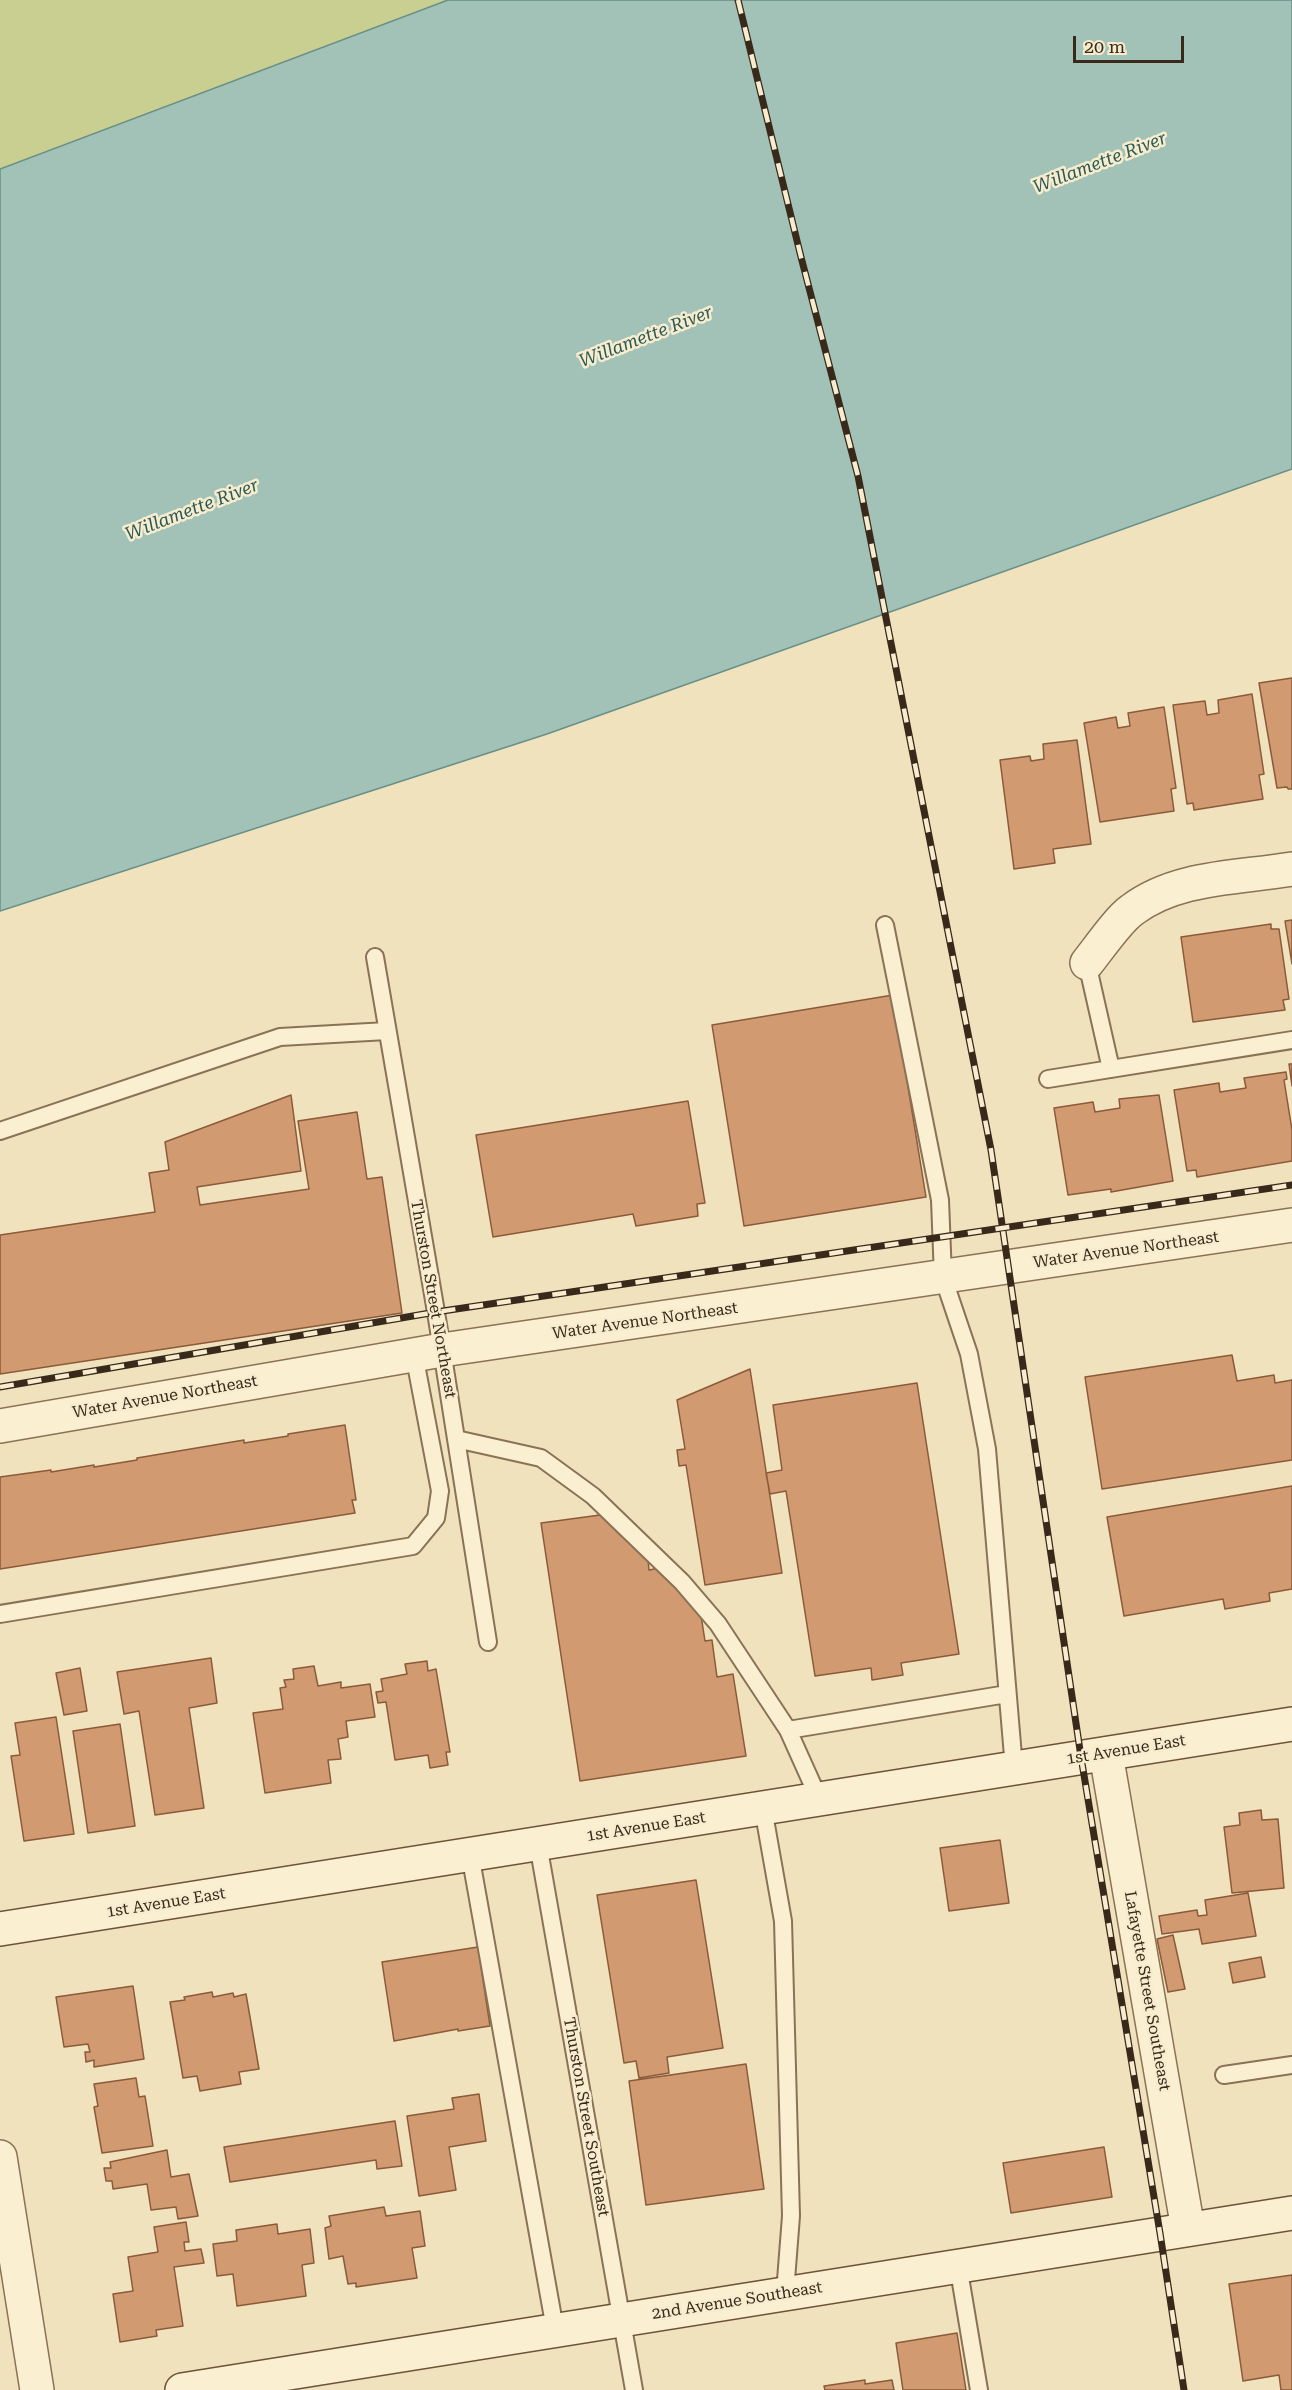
<!DOCTYPE html>
<style>
body{margin:0}
#map{position:relative;width:1292px;height:2390px;overflow:hidden;background:#f1e2be;font-family:"Roboto Serif",serif}
canvas{display:block}
.scale{position:absolute;left:1073px;top:36px;width:111px;height:27px;box-sizing:border-box;border:3px solid #38291b;border-top:0;padding-left:8px;font-size:18px;line-height:21px;white-space:nowrap;color:#38291b;-webkit-text-stroke:4px #f7ecce;paint-order:stroke}
</style>
<div id="map">
<canvas width="1292" height="2390"></canvas>
<div class="scale">20 m</div>
</div>
<script>
const ctx = document.querySelector('canvas').getContext('2d');
ctx.lineJoin = 'round';
function fill(path, color) {
  ctx.fillStyle = color;
  ctx.fill(path, 'evenodd');
}
function trace(path, color, width, dash) {
  ctx.strokeStyle = color;
  ctx.lineWidth = width;
  ctx.lineCap = dash ? 'butt' : 'round';
  ctx.setLineDash(dash || []);
  ctx.stroke(path);
}
function write(font, color, halo, rows, align = 'center') {
  ctx.font = font + ' "Roboto Serif",serif';
  ctx.lineWidth = 5;
  ctx.setLineDash([]);
  ctx.textBaseline = 'middle';
  ctx.strokeStyle = halo;
  ctx.fillStyle = color;
  for (const [text, x, y, turn = 0] of rows) {
    ctx.save();
    ctx.translate(x, y);
    ctx.rotate((+turn || 0) * Math.PI / 180);
    ctx.textAlign = isNaN(turn) ? turn : align;
    if (halo) ctx.strokeText(text, 0, 0);
    ctx.fillText(text, 0, 0);
    ctx.restore();
  }
}
const green = new Path2D(`
 M0 0H448L0 169Z`);
const water = new Path2D(`
 M448 0H1292V469L547 734 0 911V169Z`);
const building = new Path2D(`
 M1292 678V789H1288L1287 787 1277 788 1259 683Z
 M1252 694 1264 774 1259 775 1263 799 1194 810 1193 803 1187 804 1173 705 1205 701 1207 715 1219 713 1218 700Z
 M1164 707 1176 788 1171 789 1174 811 1100 822 1084 723 1116 717 1118 728 1130 726 1128 713Z
 M1077 740 1091 844 1053 849 1055 863 1014 869 1000 760 1030 756 1031 761 1044 759 1043 744Z
 M1292 920V964L1285 921Z
 M1271 924V929H1279L1289 999 1283 1000 1285 1010 1193 1022 1181 937Z
 M893 995 926 1197 744 1226 712 1025Z
 M1289 1064H1292V1086Z
 M1286 1072 1287 1079 1284 1080 1292 1130V1161L1197 1177 1196 1170 1187 1171 1174 1090 1219 1083 1220 1092 1246 1088 1244 1078Z
 M291 1095 301 1171 197 1187 200 1205 309 1189 298 1121 357 1112 367 1179 382 1177 402 1313 0 1374V1235L155 1212 149 1173 169 1170 165 1142Z
 M1159 1095 1173 1181 1111 1192V1189L1068 1195 1054 1108 1093 1102 1095 1112 1120 1108 1119 1099Z
 M688 1101 705 1203 697 1204 698 1216 636 1226 633 1214 493 1237 476 1135Z
 M1232 1355 1237 1381 1274 1375 1275 1383 1292 1380V1460L1102 1489 1085 1377Z
 M750 1369 782 1573 705 1585 686 1465 679 1466 677 1450 685 1449 677 1400Z
 M917 1383 959 1654 901 1663 903 1675 872 1680 871 1668 815 1676 786 1491 770 1494 766 1473 782 1470 773 1405Z
 M345 1425 356 1500H352L355 1513 0 1569V1477L51 1470V1472L94 1465V1467L137 1460V1458L244 1440V1443L288 1436V1434Z
 M1292 1486V1589L1269 1593 1270 1601 1225 1609 1223 1599 1124 1616 1107 1517Z
 M600 1515 647 1549 649 1570 664 1567 700 1609 705 1641 712 1640 717 1677 733 1674 746 1756 580 1781 541 1523Z
 M211 1658 217 1703 189 1708 204 1808 155 1815 139 1711 124 1714 117 1672Z
 M427 1661 428 1671 436 1669 450 1752H446L448 1765 430 1768 428 1755 395 1760 386 1702 378 1703 376 1692 383 1691 381 1679 407 1674 405 1664Z
 M314 1666 318 1686 341 1682V1688L370 1684 375 1717 346 1721 348 1737 338 1739 341 1759 328 1760 331 1783 265 1793 253 1713 283 1709 280 1688 286 1687 284 1680 294 1679 293 1669Z
 M80 1668 87 1711 64 1715 56 1673Z
 M56 1717 74 1834 24 1841 11 1756 20 1755 15 1723Z
 M120 1724 135 1826 88 1833 73 1731Z
 M1261 1810 1262 1820 1278 1819 1284 1888 1232 1893 1224 1827 1240 1825 1239 1813Z
 M1000 1840 1009 1903 949 1911 940 1848Z
 M696 1880 723 2048 667 2057 669 2073 639 2078 636 2061 624 2063 597 1895Z
 M1248 1893 1256 1936 1202 1944 1199 1929 1162 1934 1159 1916 1197 1910 1198 1916 1207 1915 1205 1900Z
 M1173 1935 1185 1989 1168 1992 1157 1939Z
 M478 1947 490 2026 458 2031V2029L394 2041 382 1962Z
 M1261 1957 1265 1977 1233 1983 1229 1963Z
 M133 1986 144 2059 94 2067V2060L86 2062 85 2052H90L88 2044 64 2047 56 1997Z
 M212 1992 213 1997 233 1993 234 1997 246 1994 259 2069 239 2072 241 2084 200 2091 197 2076 183 2078 170 2002 185 2000 184 1997Z
 M746 2064 764 2189 646 2205 629 2081Z
 M136 2078 139 2097 145 2096 153 2146 102 2153 94 2107 98 2106 94 2084Z
 M479 2094 486 2141 449 2147 456 2190 419 2196 407 2116 454 2109 452 2098Z
 M395 2121 402 2166 377 2169 376 2160 230 2182 224 2147Z
 M1104 2147 1112 2197 1011 2213 1003 2163Z
 M167 2150 171 2177 189 2174 198 2216 178 2219 176 2207 151 2210 147 2184 113 2189 112 2181H106L104 2168H111L110 2162Z
 M384 2207 386 2216 420 2211 425 2246 412 2248 417 2278 356 2287V2283L348 2284 343 2256 329 2259 325 2228 331 2226 329 2216Z
 M186 2222 189 2242H184L185 2251 201 2249 204 2263 174 2267 183 2326 156 2330 157 2336 120 2342 113 2294 133 2291 128 2257 158 2252 154 2227Z
 M277 2224 278 2234 310 2229 314 2263 302 2265 306 2296 237 2306 233 2274 217 2276 213 2244 237 2241 236 2230Z
 M1292 2275V2390H1281L1279 2375 1243 2381 1229 2284Z
 M957 2333 966 2390H903L896 2343Z
 M865 2380V2384L892 2380 894 2390H825L824 2386Z`);
const lane = new Path2D(`
 M885 925 940 1200 943 1277 969 1354 987 1449 1014 1768
 M375 957 436 1312 488 1642
 M1087 963 1111 1069
 M1048 1079 1292 1040
 M0 1131 280 1037 387 1031
 M456 1439 541 1458 593 1496 682 1582 718 1624 788 1730 819 1799
 M0 1614 413 1546 436 1518 440 1491 414 1354
 M788 1730 1007 1694
 M763 1808 783 1921 791 2216 785 2293
 M538 1844 634 2390
 M470 1854 555 2329
 M1224 2075 1292 2065
 M958 2265 979 2390`);
const street = new Path2D(`
 M1087 963C1099 948 1118 920 1132 910 1177 876 1239 878 1292 869
 M0 1426 442 1350 1292 1225
 M1106 1754 1188 2229
 M0 2157 37 2390`);
const secondary = new Path2D(`
 M0 1929 1292 1724
 M182 2390 1292 2213`);
const rail = new Path2D(`
 M738 0 801 257 858 476 991 1150 1081 1757 1160 2233 1184 2390
 M0 1387 436 1312 1292 1185`);
const streetNames = [
 ["Water Avenue Northeast",1126,1250,-8],
 ["Thurston Street Northeast",433,1299,80],
 ["Water Avenue Northeast",645,1321,-8],
 ["Water Avenue Northeast",165,1397,-10],
 ["1st Avenue East",1126,1750,-9],
 ["1st Avenue East",646,1827,-9],
 ["1st Avenue East",166,1903,-9],
 ["Lafayette Street Southeast",1147,1991,80],
 ["Thurston Street Southeast",586,2117,80],
 ["2nd Avenue Southeast",737,2301,-9]
];
const waterNames = [
 ["Willamette River",1100,163,-21],
 ["Willamette River",646,337,-21],
 ["Willamette River",192,510,-21]
];
fill(green, '#c8cf91');
fill(water, '#a2c2b8');
trace(water, '#689086', 1.5);
fill(building, '#d19a71');
trace(building, '#8b5a3a', 1.5);
trace(lane, '#8a7256', 20);
trace(street, '#8a7256', 36);
trace(secondary, '#6c5239', 36);
trace(lane, '#fbefd2', 16);
trace(street, '#fbefd2', 33);
trace(secondary, '#fbefd2', 33);
trace(rail, '#38291b', 7);
trace(rail, '#f7ecce', 4.5, [14]);
write('16px', '#38291b', '#f7ecce', streetNames);
write('italic 18px', '#295956', '#f7ecce', waterNames);
</script>
